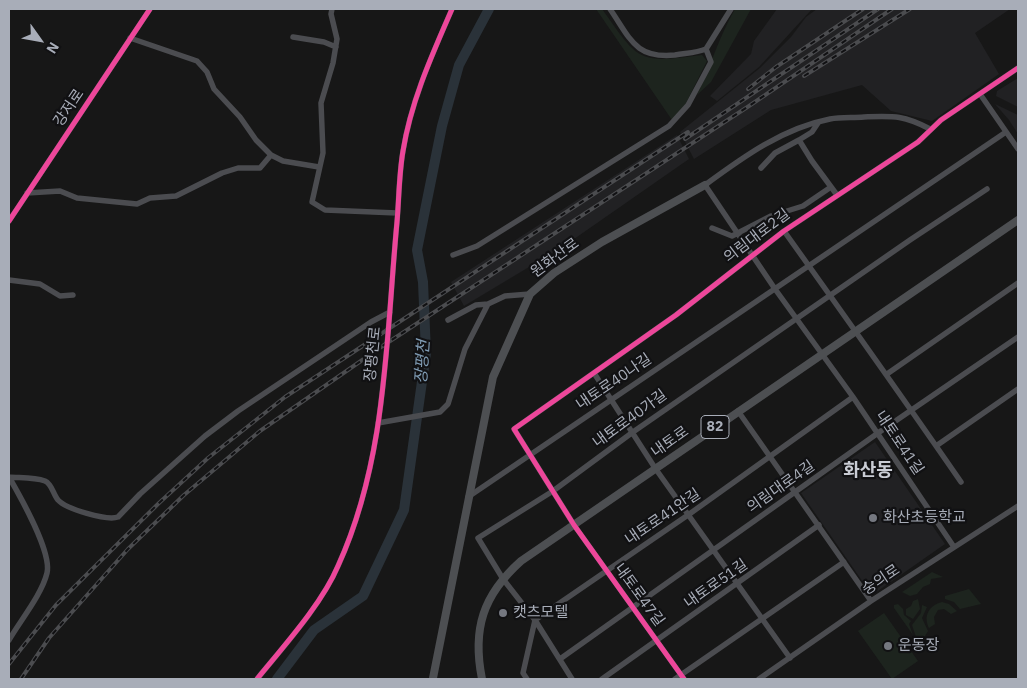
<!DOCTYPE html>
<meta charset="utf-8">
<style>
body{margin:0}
#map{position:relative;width:1027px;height:688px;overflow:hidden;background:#171717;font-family:"IBM Plex Sans",sans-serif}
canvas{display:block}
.frame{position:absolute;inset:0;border:10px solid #a8adb8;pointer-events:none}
.north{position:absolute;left:15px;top:15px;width:50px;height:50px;-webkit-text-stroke:4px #111113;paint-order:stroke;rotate:122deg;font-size:14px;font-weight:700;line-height:20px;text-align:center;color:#a8adb8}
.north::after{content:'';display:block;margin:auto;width:18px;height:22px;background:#a8adb8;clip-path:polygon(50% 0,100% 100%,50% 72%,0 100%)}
</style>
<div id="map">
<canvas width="1027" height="688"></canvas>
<div class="frame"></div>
<div class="north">N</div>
</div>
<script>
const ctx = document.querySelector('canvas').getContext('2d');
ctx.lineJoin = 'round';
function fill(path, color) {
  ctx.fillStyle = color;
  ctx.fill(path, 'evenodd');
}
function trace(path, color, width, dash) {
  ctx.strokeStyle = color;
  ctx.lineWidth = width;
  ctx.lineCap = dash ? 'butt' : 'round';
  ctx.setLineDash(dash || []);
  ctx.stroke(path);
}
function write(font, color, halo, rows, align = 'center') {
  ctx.font = font + ' "IBM Plex Sans","Noto Sans KR",sans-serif';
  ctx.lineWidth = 4.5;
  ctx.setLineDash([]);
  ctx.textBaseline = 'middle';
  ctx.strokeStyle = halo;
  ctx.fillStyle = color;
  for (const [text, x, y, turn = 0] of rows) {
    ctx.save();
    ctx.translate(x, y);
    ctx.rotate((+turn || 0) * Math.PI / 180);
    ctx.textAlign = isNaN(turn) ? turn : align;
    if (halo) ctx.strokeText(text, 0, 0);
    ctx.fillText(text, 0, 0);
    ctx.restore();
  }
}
const built = new Path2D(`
 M777 9H812L759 67 717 101 710 96 751 54 754 41Z
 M817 9H1010L975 33 999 74 932 121 891 111 862 85 771 110 694 159 680 132 760 68 791 37 806 17Z
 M1018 78V107L996 96 997 91Z
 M995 104 1018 115V134L1009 120Z
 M677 135 689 159 564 246 464 306 451 282Z
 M875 442 945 544 872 595 801 493Z`);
const green = new Path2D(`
 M596 9H602C639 61 637 64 702 55L707 61 683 109 672 120Z
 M735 9H751L711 82 697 95C711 65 719 37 735 9Z
 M932 572 943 577 931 579 930 584 923 587 917 594 910 596 902 592Z
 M969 589 981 604 960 609 954 602 945 599V596Z
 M918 599 920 609 913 619 906 615V609L911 606 913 601Z
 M942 602 949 604 957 611 951 614 944 609 938 610 934 617 935 624 929 628C923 616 929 605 942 602Z
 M898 604 903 609 904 615 911 621 909 624 913 635 894 608V605Z
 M922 605 927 607 922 618 928 631 919 646 912 625 921 613Z
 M884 613 918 661 892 679 858 631Z`);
const river = new Path2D(`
 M277 679 314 630 363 596 404 510 426 353 423 282 417 250 442 126 459 65 489 9`);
const minor = new Path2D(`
 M332 9 331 14 337 39 333 63 321 103 323 153 312 202 325 210 397 213
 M610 9C630 38 635 59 675 55 686 53 696 53 706 49L731 9
 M293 37 324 42 336 47
 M130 38 197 61 207 72 214 89 240 117 256 140 271 155 283 161 319 167
 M980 94 1018 149
 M930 129C903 115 894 116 864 117 853 118 841 117 830 119 783 128 743 157 705 185L775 289 853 397 954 547
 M799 140 812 132 818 123
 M761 168 775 153 799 140 812 161 837 195
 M27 193 60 191 77 198 137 204 150 198 176 196 222 173 238 168H260L271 155
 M9 221 150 9
 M712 228 732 236 771 216 803 206 831 187
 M784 231C844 315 903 398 961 482
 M453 255 477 246 669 126 688 105 711 62 706 49
 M9 280 40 284 60 296 73 295
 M448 320 476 305 488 304
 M594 373 655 468 790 658
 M887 374 1018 283
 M738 411 871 601
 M378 423 440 412 448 404 465 349 488 304 505 296 530 294
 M936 446 1018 389
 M9 477C20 478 34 477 45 481 52 484 53 494 58 500 66 509 107 521 118 517L140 494 205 436 238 411 371 322 390 312
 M9 477C20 496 52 553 47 573 42 594 20 621 9 640
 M468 497 1006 132
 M560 659 878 433 1018 337
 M257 679C283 647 322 604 338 566 387 459 386 338 397 222 399 199 399 174 403 151 411 101 432 55 452 9
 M527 679 523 673 535 620 688 515 853 397
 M572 679 535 620 503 579 478 538 553 491 633 432 910 240 987 189
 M602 679 819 525
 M675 679 844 562
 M684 679 574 525 514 429 676 315 784 231 918 142 941 120 1018 68
 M759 679 871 601 1018 506`);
const major = new Path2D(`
 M433 678 493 377 530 294 554 273 602 242 705 185
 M482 679C472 629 483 595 521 561L1018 220`);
const rail = new Path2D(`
 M804 76 910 9
 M748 89 776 67 863 9
 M685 139 878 9
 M9 664 56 605 159 503 208 458 285 397 688 132
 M21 679 49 638 128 549 184 495 260 431 381 347 749 106 892 9`);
const cycleway = new Path2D(`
 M9 221 150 9
 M257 679C283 647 322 604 338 566 387 459 386 338 397 222 399 199 399 174 403 151 411 101 432 55 452 9
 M684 679 574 525 514 429 676 315 784 231 918 142 941 120 1018 68`);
const markers = [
 [873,518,5,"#757880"],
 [503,613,5,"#757880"],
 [888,646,5,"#757880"]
];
const shields = [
 [715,427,28]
];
const shieldNames = [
 ["82",715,427]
];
const streetNames = [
 ["강저로",69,108,-56],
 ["의림대로2길",757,236,-37],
 ["원화산로",555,258,-36],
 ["장평천로",373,354,-84],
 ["내토로40나길",614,382,-34],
 ["내토로40가길",630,419,-36],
 ["내토로",670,442,-35],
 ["내토로41길",899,443,56],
 ["의림대로4길",781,487,-35],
 ["내토로41안길",663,517,-34],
 ["숭의로",881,580,-34],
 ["내토로51길",716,584,-35],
 ["내토로47길",639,595,54]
];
const poiNames = [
 ["화산초등학교",883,518],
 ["캣츠모텔",513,613],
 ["운동장",898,646]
];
const waterNames = [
 ["장평천",423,362,-86]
];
const quarterNames = [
 ["화산동",868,471]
];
fill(built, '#212123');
fill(green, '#1d241e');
trace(river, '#2a3239', 10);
trace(minor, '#4b4c50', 5.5);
trace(major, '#4d4f52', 8);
trace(rail, '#4b4c4f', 4);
trace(rail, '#111113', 2, [5.5]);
trace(cycleway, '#ed469a', 5);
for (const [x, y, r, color] of markers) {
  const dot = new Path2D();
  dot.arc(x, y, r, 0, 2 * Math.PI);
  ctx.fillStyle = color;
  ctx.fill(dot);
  trace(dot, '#111113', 2);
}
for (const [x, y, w] of shields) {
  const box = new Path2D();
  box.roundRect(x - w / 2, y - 11.5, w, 23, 4);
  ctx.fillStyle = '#111113';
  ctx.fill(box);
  trace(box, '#a8adb8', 1);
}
write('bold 14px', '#a8adb8', null, shieldNames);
write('15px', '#a8adb8', '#111113', streetNames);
write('15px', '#a8adb8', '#111113', poiNames, 'left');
write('italic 16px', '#7f9bb3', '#111113', waterNames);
write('bold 18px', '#c9ccd4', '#111113', quarterNames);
</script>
